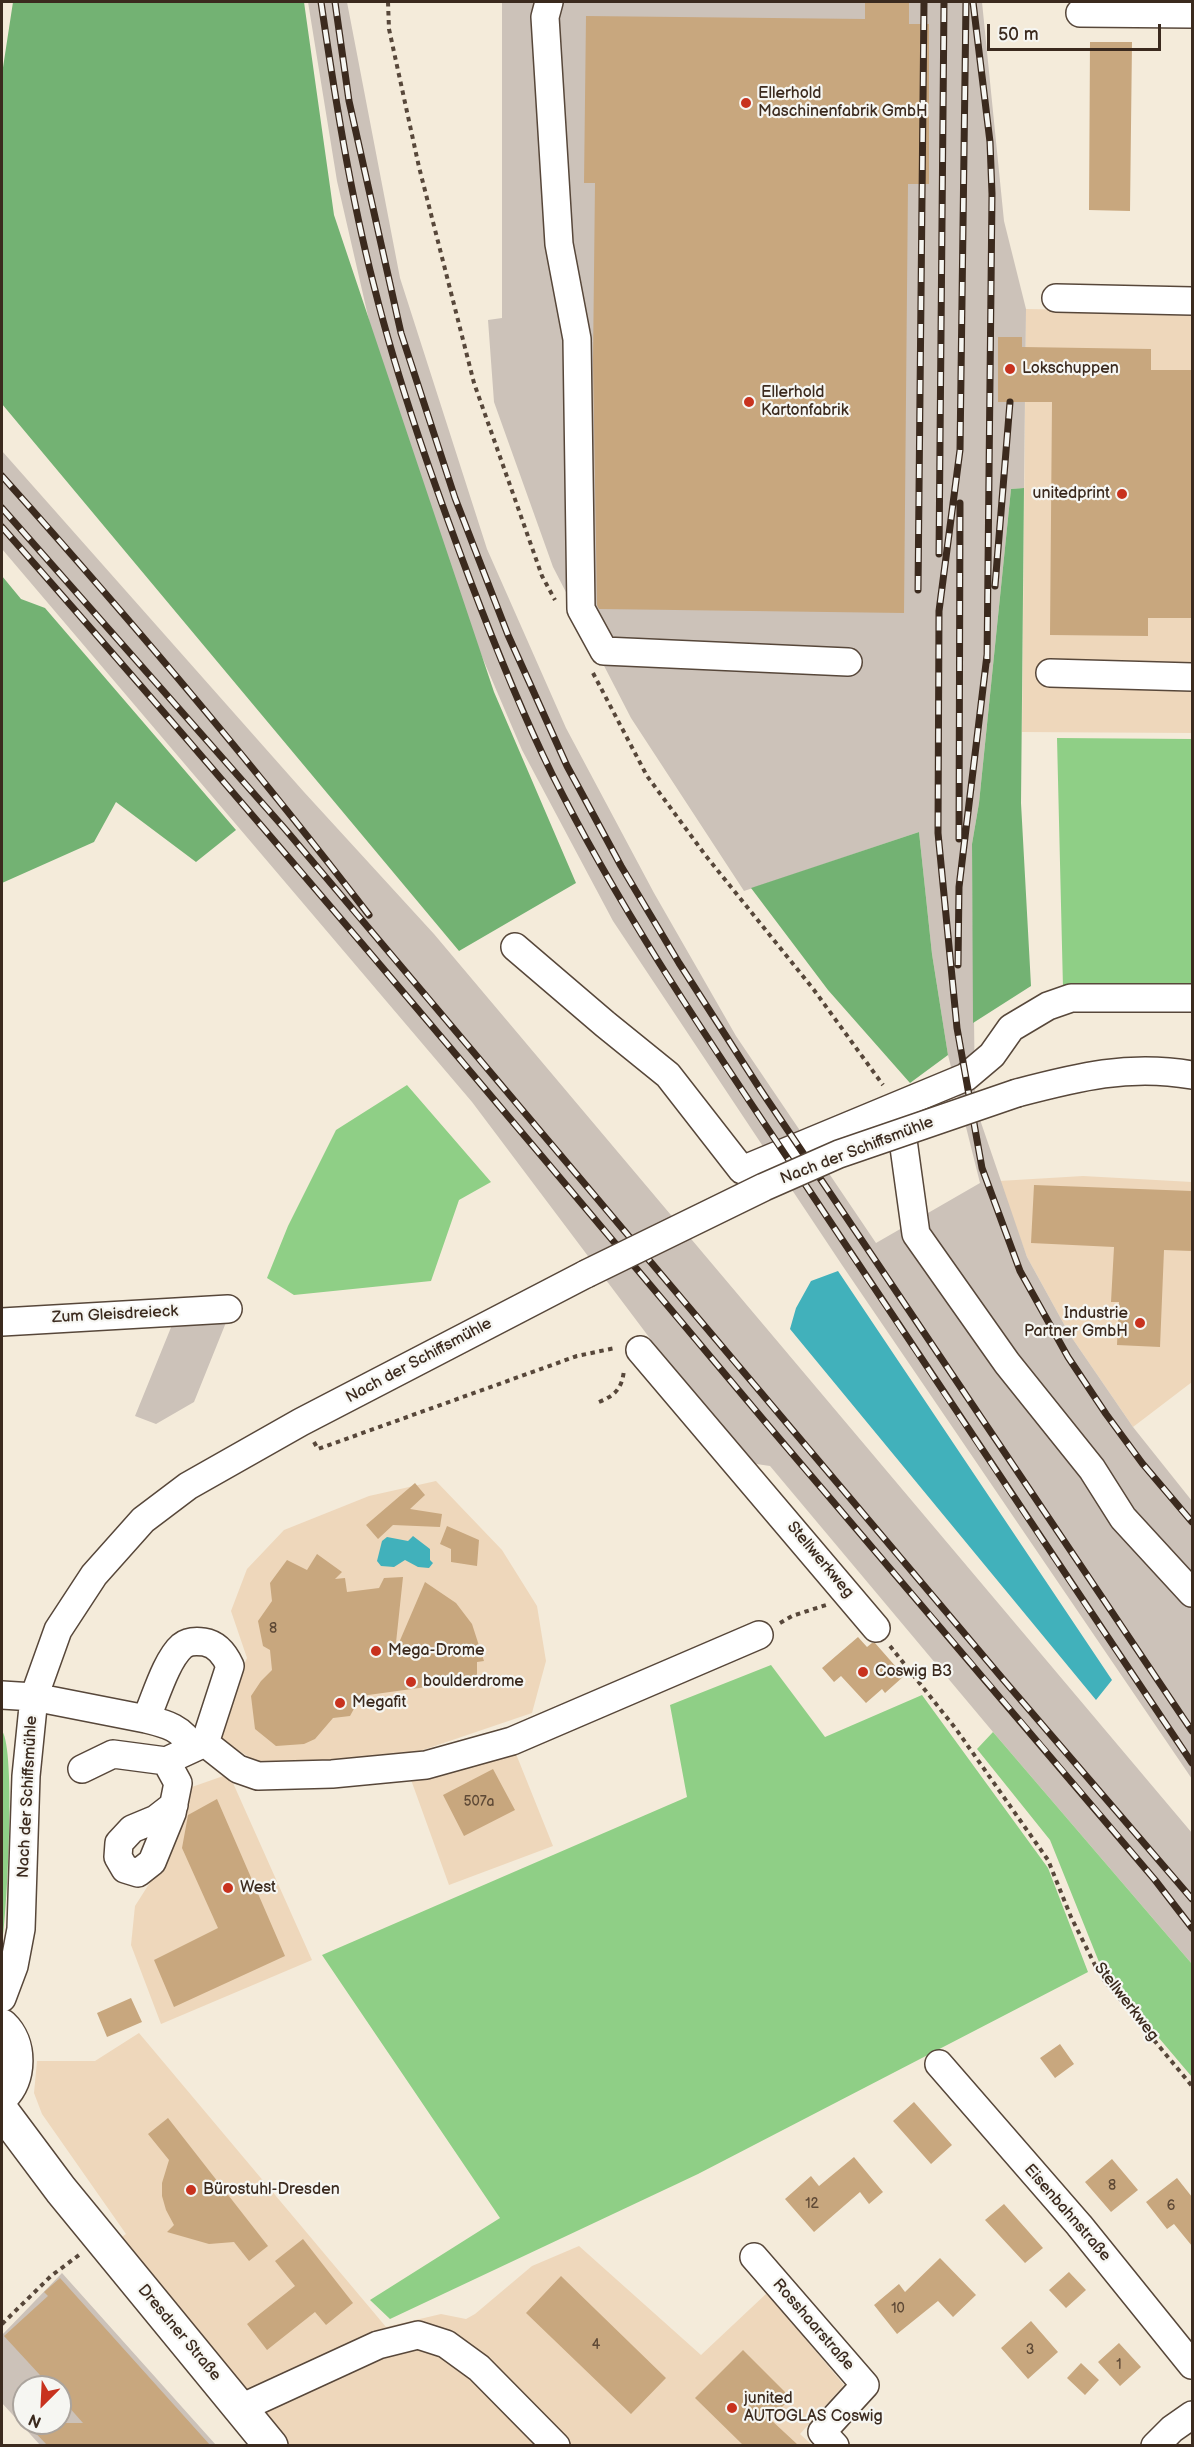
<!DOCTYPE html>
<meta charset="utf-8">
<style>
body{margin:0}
#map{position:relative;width:1194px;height:2447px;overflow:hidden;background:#f4ebda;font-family:"Balsamiq Sans",sans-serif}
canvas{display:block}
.frame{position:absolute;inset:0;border:3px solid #3b2a1e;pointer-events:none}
.north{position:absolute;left:12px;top:2375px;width:60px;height:60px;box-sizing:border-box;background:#f6f6f2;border:2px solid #aba49d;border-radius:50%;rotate:204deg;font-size:16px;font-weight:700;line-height:24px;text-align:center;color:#3b2a1e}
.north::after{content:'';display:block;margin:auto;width:21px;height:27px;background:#c8321e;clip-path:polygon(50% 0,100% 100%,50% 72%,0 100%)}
.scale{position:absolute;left:987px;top:24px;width:174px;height:27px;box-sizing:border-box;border:3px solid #3b2a1e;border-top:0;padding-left:8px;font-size:18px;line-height:21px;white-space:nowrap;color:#3b2a1e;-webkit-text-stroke:4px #f6f6f2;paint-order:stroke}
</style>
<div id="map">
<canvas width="1194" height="2447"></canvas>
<div class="frame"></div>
<div class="north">N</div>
<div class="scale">50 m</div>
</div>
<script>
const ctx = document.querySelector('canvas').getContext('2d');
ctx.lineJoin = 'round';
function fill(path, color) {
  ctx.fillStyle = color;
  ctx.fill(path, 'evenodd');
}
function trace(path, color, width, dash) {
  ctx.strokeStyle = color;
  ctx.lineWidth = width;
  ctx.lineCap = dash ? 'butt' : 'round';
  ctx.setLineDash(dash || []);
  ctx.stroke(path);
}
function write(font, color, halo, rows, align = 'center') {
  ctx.font = font + ' "Balsamiq Sans",sans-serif';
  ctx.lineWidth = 4.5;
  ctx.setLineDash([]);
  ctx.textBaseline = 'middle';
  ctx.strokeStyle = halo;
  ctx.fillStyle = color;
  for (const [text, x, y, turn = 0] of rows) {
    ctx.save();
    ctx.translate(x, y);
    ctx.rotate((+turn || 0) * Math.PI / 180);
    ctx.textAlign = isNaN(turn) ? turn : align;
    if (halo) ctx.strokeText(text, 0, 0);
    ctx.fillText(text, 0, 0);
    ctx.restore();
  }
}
const built = new Path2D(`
 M1026 309 1192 312V733L1022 732Z
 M1083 1176 1192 1182V1382L1133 1427 1070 1335 1027 1257 999 1181Z
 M436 1481 502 1550 537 1606 546 1661 532 1713 420 1751 333 1762H257L217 1737 227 1702 247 1658 231 1611 247 1569 284 1530 369 1496Z
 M514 1749 553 1846 449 1885 410 1777Z
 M229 1774 312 1960 161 2024 131 1945 135 1906 163 1862 189 1788Z
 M139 2033 386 2327 441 2314 466 2319 475 2314 532 2266 579 2246 701 2355 767 2293 844 2385 800 2434 812 2445H285L115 2242 126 2234 42 2114 34 2093 37 2061H95Z`);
const industrial = new Path2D(`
 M308 2H347L400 278 487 549 566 728 654 893 736 1036 876 1243 980 1183 948 1055 932 954 919 832 744 891 631 718 553 567 494 402 488 320 502 318V2H982L1004 221 1026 309 1024 488 1011 489 979 803 972 844 975 1105 1027 1257 1070 1335 1133 1427 1192 1501V1779L842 1265 613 921 522 750 444 568 382 377 337 181Z
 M2 451 304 792 434 934 1192 1833V1964L993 1732 770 1466 743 1462 472 1102 2 549Z
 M229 1315 194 1402 156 1424 135 1416 172 1325Z
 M62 2273 216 2445H40L2 2403V2335ZM24 2387H60V2423H24Z`);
const green = new Path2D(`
 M1057 738 1192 739V984L1063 988Z
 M407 1085 491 1182 459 1200 431 1281 294 1295 267 1278 288 1226 336 1130Z
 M771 1665 825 1737 922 1695 1048 1868 1088 1972 698 2174 390 2319 370 2300 500 2218 322 1955 687 1797 670 1705Z
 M2 1731C16 1749 7 1915 2 1944Z
 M993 1732 1192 1964V2077L1103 1972 1050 1840 977 1749Z`);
const forest = new Path2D(`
 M13 2H304L334 215 494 692 576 883 459 951 2 404V74Z
 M1024 488 1021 803 1031 986 973 1023 972 844 979 803 1011 489Z
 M2 576 21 599 45 608 236 830 196 862 116 802 94 842 2 883Z
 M919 832 932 954 948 1055 910 1083 828 990 751 888Z`);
const water = new Path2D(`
 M838 1271 1112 1680 1096 1700 790 1329 796 1308 811 1281Z
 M413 1536 430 1549V1560L433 1563 429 1568 418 1567 405 1560 394 1567 381 1566 377 1561 382 1541 387 1537 408 1541Z`);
const building = new Path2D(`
 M865 2H909V24H929V184H908L904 613 599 609 597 605 593 361 595 183H584L586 16 865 19Z
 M1090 42H1132L1130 211 1089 210Z
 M998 337H1022V347L1151 349V370H1192V618H1148V636L1050 635 1052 402H998Z
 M1034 1185 1192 1191V1251L1164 1250 1160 1347 1117 1345 1119 1302H1111L1114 1247 1031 1243Z
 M415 1483 425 1495 410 1509 442 1514 440 1527 393 1525 378 1539 366 1525Z
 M447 1526 479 1540 477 1566 451 1562V1549L440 1544Z
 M317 1554 342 1572 335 1579 345 1578 347 1592 379 1588 384 1578 403 1577 395 1652 425 1582 456 1603 472 1624 484 1661 477 1662V1680L361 1696 350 1716 333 1718 315 1739 304 1744 276 1746 255 1729 251 1696 261 1681 272 1670 270 1650 263 1646 258 1621 272 1601 270 1583 287 1560 307 1570Z
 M858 1637 867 1647 872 1643H875L904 1676 885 1693 882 1689 866 1703 841 1676 834 1682 822 1668Z
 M493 1769 515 1810 464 1836 443 1795Z
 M217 1799 285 1956 174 2007 154 1960 218 1928 182 1848 188 1815Z
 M131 1998 142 2022 107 2037 97 2013Z
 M1060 2044 1074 2064 1055 2078 1040 2058Z
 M914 2102 952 2145 931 2164 893 2121Z
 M168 2118 268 2246 249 2261 234 2242 209 2244 167 2232 174 2225 166 2210 162 2196V2183L169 2160 148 2134Z
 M854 2157 883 2192 869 2204 860 2192 814 2232 785 2199 811 2176 819 2186Z
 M1112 2159 1138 2190 1111 2212 1085 2182Z
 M1177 2178 1192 2197V2246L1174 2224 1167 2229 1146 2202Z
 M1004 2204 1043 2248 1025 2263 985 2220Z
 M303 2239 353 2303 326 2325 315 2312 267 2350 247 2324 295 2286 275 2261Z
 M940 2258 976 2295 953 2317 938 2301 897 2334 874 2305 899 2284 905 2292Z
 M1069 2272 1086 2290 1066 2308 1049 2290Z
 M561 2276 666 2378 631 2414 526 2313Z
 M60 2278 210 2445H47L26 2423H83L60 2397V2387H51L4 2336 48 2296 44 2292Z
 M1031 2321 1058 2352 1028 2379 1001 2348Z
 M1119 2343 1141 2367 1120 2386 1098 2362Z
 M743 2350 791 2398 770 2419 798 2445H743L695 2398Z
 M1081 2363 1099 2380 1085 2395 1067 2378Z`);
const path = new Path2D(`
 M388 2 389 29 419 167 474 383 542 576 555 600
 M593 673 647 776 706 856 814 990 883 1085
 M599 1402C616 1395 622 1388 624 1370
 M314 1442 318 1449 577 1356 615 1348
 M780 1623 792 1616 826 1605
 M890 1646 956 1729 1048 1860 1071 1917 1100 1975 1192 2086
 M2 2324 51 2276 79 2255`);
const minor = new Path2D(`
 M549 2 545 17 559 244 577 339 581 609 604 651 848 662
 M1080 13 1192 14
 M1056 298 1192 301
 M1050 673 1192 677
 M515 947 605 1024 668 1075 742 1170 966 1077 992 1055 1011 1028 1048 1006 1071 998H1192
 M1017 1093C1078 1077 1129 1064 1192 1075
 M899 1111 916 1234 1007 1363 1092 1469 1123 1518 1192 1593
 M2 1322 228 1309
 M640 1350 876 1628
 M2 1695 34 1697 146 1719C155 1699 166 1660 182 1646 188 1641 197 1641 204 1642 217 1644 225 1655 230 1666L205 1743
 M146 1719C167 1724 182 1728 193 1748
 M166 1761 178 1783 172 1813 152 1862 138 1873 125 1869 118 1857 119 1843 132 1829 156 1819 174 1805
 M82 1769 113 1754 166 1761 205 1743 238 1769 258 1776 332 1774 426 1765 512 1741 759 1635
 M2 1998 14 1966 21 1929 26 1776 34 1697 58 1630 94 1575 143 1520 188 1486 301 1422 586 1274
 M939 2064 1079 2225 1192 2365
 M754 2257 865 2385 822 2432 835 2446
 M241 2408 378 2345 418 2335 446 2344 479 2368 556 2446
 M1155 2446 1172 2429 1192 2415`);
const major = new Path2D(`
 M2 2026C21 2044 20 2078 2 2096
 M2 2111 61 2190 271 2446`);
const rail = new Path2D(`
 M321 2C335 97 350 193 374 286 399 386 434 484 470 580 495 646 521 711 552 774 625 920 718 1054 809 1190 936 1381 1064 1572 1192 1763
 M335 2 349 101 401 333 455 498 508 635 567 766 621 866 679 963 760 1089 1192 1731
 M966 2 960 450 939 611 938 833 957 1028 982 1168 1020 1271 1068 1357 1106 1414 1142 1463 1192 1522
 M973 2 990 142 992 194 987 661
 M2 476C129 618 253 764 369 915
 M2 508 285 829 1002 1678 1192 1899
 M2 527C262 822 514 1123 767 1424 896 1576 1026 1727 1155 1880L1192 1928
 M939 554 944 2
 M995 586 1010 402
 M918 590 924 2
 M959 839 960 503
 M958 965 959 887 987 655`);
const minorBridge = new Path2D(`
 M586 1274 764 1187 839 1154 1017 1093`);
const markers = [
 [746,103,6,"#c8321e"],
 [1010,369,6,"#c8321e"],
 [749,402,6,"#c8321e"],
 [1122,494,6,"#c8321e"],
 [1140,1323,6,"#c8321e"],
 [376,1651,6,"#c8321e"],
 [863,1672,6,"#c8321e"],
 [411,1682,6,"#c8321e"],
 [340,1703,6,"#c8321e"],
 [228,1888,6,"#c8321e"],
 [191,2190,6,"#c8321e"],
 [732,2408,6,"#c8321e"]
];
const numberNames = [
 ["8",273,1629],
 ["507a",479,1802],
 ["8",1112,2186],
 ["12",812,2204],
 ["6",1171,2206],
 ["10",898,2309],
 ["4",596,2345],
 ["3",1030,2350],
 ["1",1119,2365]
];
const poiNames = [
 ["Ellerhold",758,94],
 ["Maschinenfabrik GmbH",758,112],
 ["Lokschuppen",1022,369],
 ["Ellerhold",761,393],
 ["Kartonfabrik",761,411],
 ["unitedprint",1110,494,"right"],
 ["Industrie",1128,1314,"right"],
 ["Partner GmbH",1128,1332,"right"],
 ["Mega-Drome",388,1651],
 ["Coswig B3",875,1672],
 ["boulderdrome",423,1682],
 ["Megafit",352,1703],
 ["West",240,1888],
 ["Bürostuhl-Dresden",203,2190],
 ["junited",744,2399],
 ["AUTOGLAS Coswig",744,2417]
];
const streetNames = [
 ["Nach der Schiffsmühle",857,1151,-21],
 ["Zum Gleisdreieck",115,1315,-3],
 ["Nach der Schiffsmühle",419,1361,-28],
 ["Stellwerkweg",820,1560,50],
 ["Nach der Schiffsmühle",28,1797,-87],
 ["Stellwerkweg",1126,2002,52],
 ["Eisenbahnstraße",1067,2213,49],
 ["Rosshaarstraße",813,2325,49],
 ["Dresdner Straße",179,2333,50]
];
fill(built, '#eed7bb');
fill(industrial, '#ccc2b9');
fill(green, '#8fcf86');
fill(forest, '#73b273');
fill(water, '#41b1bb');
fill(building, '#c8a77e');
trace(minor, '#57473a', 30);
trace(major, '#57473a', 36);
trace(path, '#57473a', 4, [4.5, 4.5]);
trace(minor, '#fff', 27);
trace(major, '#fff', 33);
trace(rail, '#3b2a1e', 7);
trace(rail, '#f6f6f2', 4.5, [14]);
trace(minorBridge, '#57473a', 30, []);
trace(minorBridge, '#fff', 27);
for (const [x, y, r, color] of markers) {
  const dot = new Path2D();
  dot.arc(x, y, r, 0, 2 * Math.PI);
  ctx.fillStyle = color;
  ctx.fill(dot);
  trace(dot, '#f6f6f2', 2);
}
write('14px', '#5e4936', null, numberNames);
write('16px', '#3b2a1e', '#f6f6f2', poiNames, 'left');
write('16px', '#3b2a1e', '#f6f6f2', streetNames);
</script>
